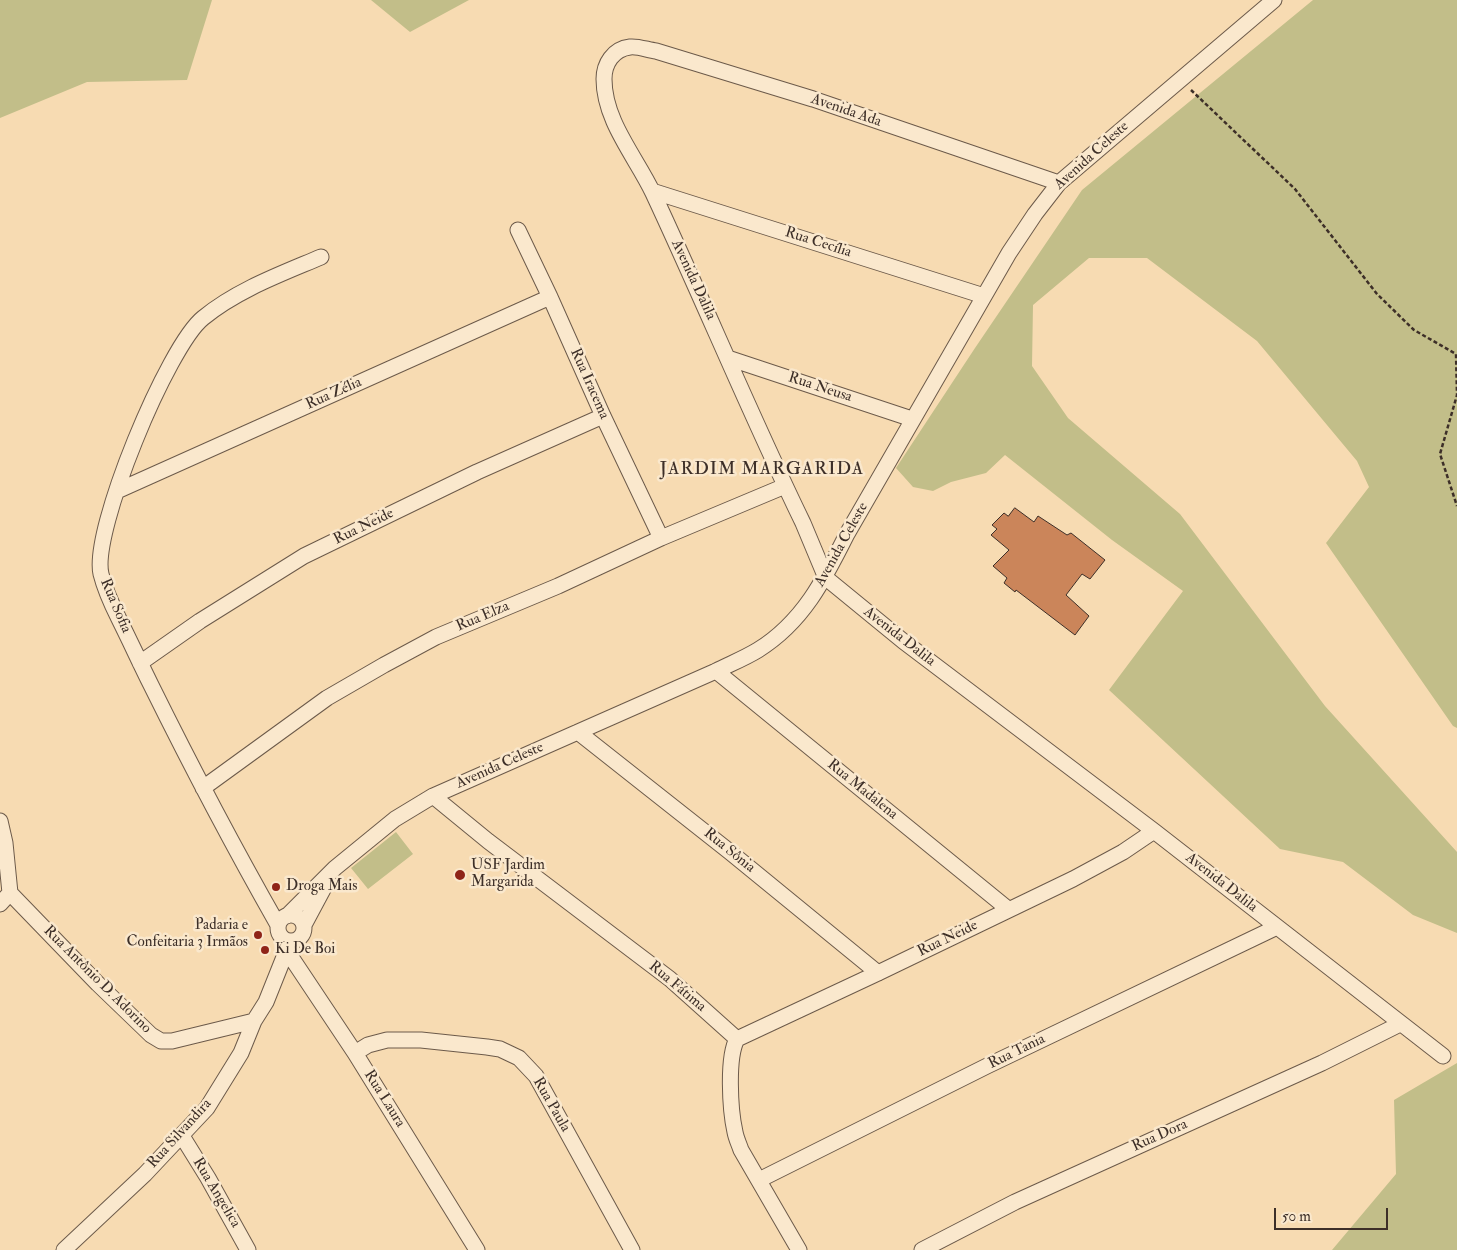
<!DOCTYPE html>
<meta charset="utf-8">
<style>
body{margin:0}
#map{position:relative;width:1457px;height:1250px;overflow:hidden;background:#f7dbb2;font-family:"IM FELL Double Pica",serif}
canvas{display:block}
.scale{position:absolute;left:1274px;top:1208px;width:114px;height:22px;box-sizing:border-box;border:2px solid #3d2f28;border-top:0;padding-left:6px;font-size:15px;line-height:18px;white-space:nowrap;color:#3d2f28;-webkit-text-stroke:4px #fae8cd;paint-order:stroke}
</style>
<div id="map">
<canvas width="1457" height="1250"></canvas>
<div class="scale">50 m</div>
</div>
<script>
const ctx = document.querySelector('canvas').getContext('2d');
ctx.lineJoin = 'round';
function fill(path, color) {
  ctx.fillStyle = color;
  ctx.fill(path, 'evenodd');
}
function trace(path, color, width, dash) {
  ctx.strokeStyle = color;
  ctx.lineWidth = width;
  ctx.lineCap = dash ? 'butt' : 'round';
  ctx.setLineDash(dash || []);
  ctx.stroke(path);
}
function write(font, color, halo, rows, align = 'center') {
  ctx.font = font + ' "IM FELL Double Pica",serif';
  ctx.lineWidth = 5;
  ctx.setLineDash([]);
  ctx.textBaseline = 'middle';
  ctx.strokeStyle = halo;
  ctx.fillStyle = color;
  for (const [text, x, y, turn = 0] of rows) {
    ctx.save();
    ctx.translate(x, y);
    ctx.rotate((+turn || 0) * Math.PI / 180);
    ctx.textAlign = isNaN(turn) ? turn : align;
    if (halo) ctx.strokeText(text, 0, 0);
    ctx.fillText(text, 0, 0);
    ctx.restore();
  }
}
const green = new Path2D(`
 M0 0H212L187 80 87 82 0 118Z
 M371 0H469L410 32Z
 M1313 0H1457V728L1453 726 1326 543 1369 487 1357 461 1257 341 1147 258H1089L1033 305 1032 366 1068 418 1180 514 1325 706 1457 852V933L1413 915 1343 862 1280 849 1109 690 1183 591 1112 540 1005 455 986 473 951 482 933 491 913 487 896 468 975 348 1082 190Z
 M396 832 413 854 368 889 351 868Z
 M1457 1063V1250H1332L1396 1174 1394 1100Z`);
const building = new Path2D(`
 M1015 508 1034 522 1038 516 1067 535 1071 533 1105 560 1090 579 1082 574 1066 595 1089 616 1075 635 1016 590 1015 592 1004 583 1007 578 993 566 1009 550 991 535 997 529 992 525 1004 513 1008 516Z`);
const path = new Path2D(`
 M1191 90 1295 189 1377 294 1414 330 1456 354 1457 395 1440 454 1457 506`);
const street = new Path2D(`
 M1059 183 813 99 656 51C648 50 638 46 630 47 613 49 604 64 604 79 604 121 636 157 653 193 704 302 750 414 803 523L826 578 903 641 1154 831 1443 1056
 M652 191 984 296
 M518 230 550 297 603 416 661 538
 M728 358 912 419
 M117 491 550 297
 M140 663 200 621 304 556 477 472 603 416
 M716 671 1008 909
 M578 732 730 852 878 973
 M203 788 327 698 384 665 436 637 558 586 661 538 785 486
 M433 796 488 841 670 979 737 1039
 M0 821 5 843 10 893 0 904
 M10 893 98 984 151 1035 161 1041H172L254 1021
 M278 928a13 13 0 1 1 26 0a13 13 0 1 1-26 0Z
 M287 916 335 868 395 819 433 796 716 671C730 664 745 658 758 650 803 622 824 580 847 534L1009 253 1035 214 1059 183 1274 0
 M278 925C233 846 191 766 151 685 140 663 130 641 119 619 112 605 105 590 101 574 91 531 168 346 203 318 237 290 281 274 321 257
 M304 925 327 882
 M287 951 355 1053 477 1250
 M737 1039 878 973 1073 879 1123 852 1154 831
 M737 1039C727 1057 730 1110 735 1132 736 1138 739 1144 741 1150L799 1250
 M355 1053 368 1045 387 1040H421L487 1047 500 1049 519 1058 536 1076 632 1250
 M182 1136 208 1178 248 1250
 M759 1180 987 1066 1277 927
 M64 1250 145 1174 207 1108 241 1053 254 1021 266 1002 290 942
 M922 1250 1015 1202 1322 1063 1400 1024`);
const markers = [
 [460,875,6,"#8f2418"],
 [276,887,5,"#8f2418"],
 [258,935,5,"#8f2418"],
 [265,950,5,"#8f2418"]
];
const streetNames = [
 ["Avenida Ada",846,111,19],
 ["Avenida Celeste",1092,156,-42],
 ["Rua Cecília",818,243,18],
 ["Avenida Dalila",693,280,65],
 ["Rua Iracema",589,384,66],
 ["Rua Neusa",820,388,18],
 ["Rua Zélia",334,394,-24],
 ["Rua Neide",364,527,-26],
 ["Avenida Celeste",842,545,-61],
 ["Rua Sofia",115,606,67],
 ["Rua Elza",483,617,-23],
 ["Avenida Dalila",899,637,38],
 ["Avenida Celeste",500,766,-24],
 ["Rua Madalena",862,790,39],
 ["Rua Sônia",729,851,39],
 ["Avenida Dalila",1221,883,38],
 ["Rua Neide",948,939,-26],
 ["Rua Antônio D. Adorino",97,980,45],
 ["Rua Fátima",677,987,40],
 ["Rua Tania",1017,1052,-26],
 ["Rua Laura",384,1099,58],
 ["Rua Paula",551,1105,60],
 ["Rua Silvandira",180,1134,-48],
 ["Rua Dora",1160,1136,-24],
 ["Rua Angelica",216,1193,59]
];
const poiNames = [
 ["USF Jardim",471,866],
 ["Margarida",471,883],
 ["Droga Mais",286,887],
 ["Padaria e",248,926,"right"],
 ["Confeitaria 3 Irmãos",248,943,"right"],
 ["Ki De Boi",275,950]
];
const quarterNames = [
 ["JARDIM MARGARIDA",762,470]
];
fill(green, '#c2be89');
fill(building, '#cb855a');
trace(building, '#3d2f28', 1);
trace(street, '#6c5a4a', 17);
trace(path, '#3d2f28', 2.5, [4, 2.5]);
trace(street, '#fae8cd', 15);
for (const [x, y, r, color] of markers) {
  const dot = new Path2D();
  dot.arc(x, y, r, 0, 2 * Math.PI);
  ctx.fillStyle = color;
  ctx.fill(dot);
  trace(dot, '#fae8cd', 2);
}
write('15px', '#3d2f28', '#fae8cd', streetNames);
write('15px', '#3d2f28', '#fae8cd', poiNames, 'left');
ctx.letterSpacing = '1px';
write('18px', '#3d2f28', '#fae8cd', quarterNames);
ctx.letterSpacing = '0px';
</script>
